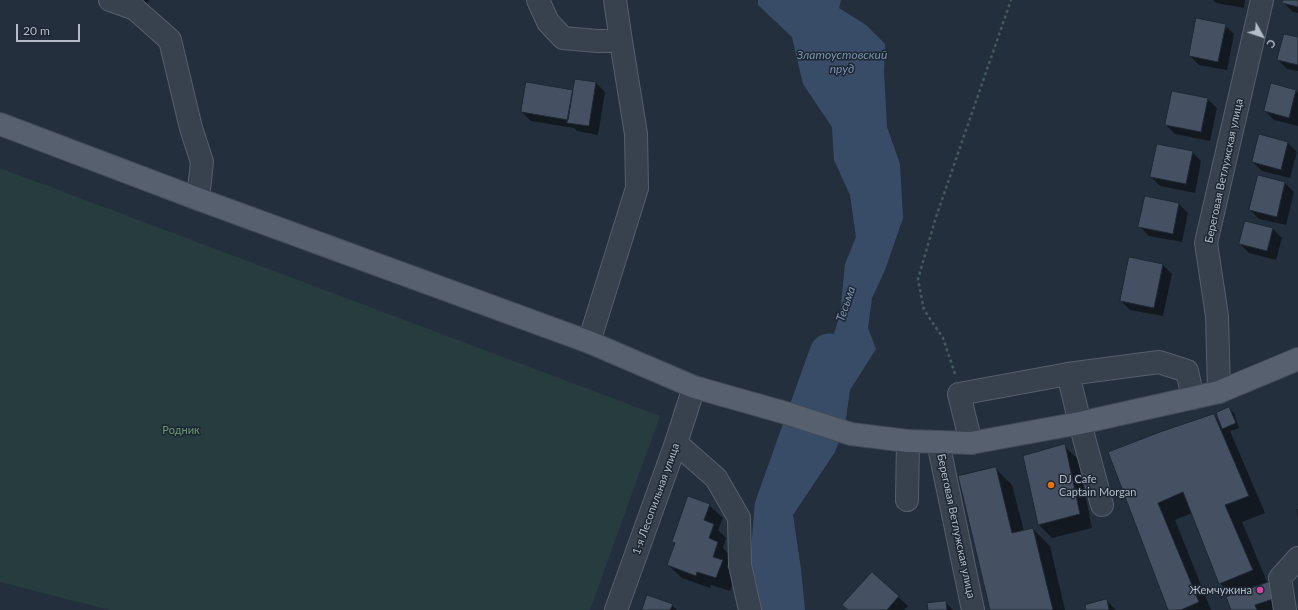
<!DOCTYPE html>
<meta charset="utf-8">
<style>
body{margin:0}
#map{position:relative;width:1298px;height:610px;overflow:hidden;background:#242f3e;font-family:Lato,sans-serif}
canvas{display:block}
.north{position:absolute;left:1242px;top:16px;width:40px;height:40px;-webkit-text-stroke:3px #1d2633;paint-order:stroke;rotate:130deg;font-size:11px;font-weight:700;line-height:16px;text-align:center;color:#b4bcc9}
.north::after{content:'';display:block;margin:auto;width:14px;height:18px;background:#b4bcc9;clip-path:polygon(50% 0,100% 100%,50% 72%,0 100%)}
.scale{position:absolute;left:16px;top:24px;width:64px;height:18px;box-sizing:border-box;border:2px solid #b4bcc9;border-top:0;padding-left:5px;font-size:12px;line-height:14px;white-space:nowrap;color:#b4bcc9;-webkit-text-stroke:3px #1d2633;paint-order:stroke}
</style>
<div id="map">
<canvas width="1298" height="610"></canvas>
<div class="north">С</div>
<div class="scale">20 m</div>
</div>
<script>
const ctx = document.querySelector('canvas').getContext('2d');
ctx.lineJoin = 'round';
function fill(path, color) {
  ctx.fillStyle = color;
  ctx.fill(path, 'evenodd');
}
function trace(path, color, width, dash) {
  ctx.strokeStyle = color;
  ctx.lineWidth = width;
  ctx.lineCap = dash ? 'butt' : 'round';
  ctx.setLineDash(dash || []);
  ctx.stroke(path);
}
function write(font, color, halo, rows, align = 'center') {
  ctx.font = font + ' Lato,sans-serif';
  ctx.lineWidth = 3;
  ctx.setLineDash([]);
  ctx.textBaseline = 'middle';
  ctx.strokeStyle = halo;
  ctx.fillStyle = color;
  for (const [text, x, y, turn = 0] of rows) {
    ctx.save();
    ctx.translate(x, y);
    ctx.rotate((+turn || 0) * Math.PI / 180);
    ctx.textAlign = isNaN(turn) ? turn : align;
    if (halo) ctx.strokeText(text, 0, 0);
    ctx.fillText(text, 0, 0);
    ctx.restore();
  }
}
const green = new Path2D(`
 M0 168 660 416 590 610H110L0 582Z`);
const water = new Path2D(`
 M758 0H841L839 8 866 25 885 44 884 72 887 127 900 164 903 218 885 270 872 298 868 328 876 349 850 390 845 426 835 452 793 515 801 569 805 610H768L762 598 770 570V553L768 538 786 480 798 454 810 410 818 368 831 343 840 315 845 264 856 237 850 195 834 160 832 127 803 84 792 37 758 5Z`);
const shadow = new Path2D(`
 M129 0H150L140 10Z
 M1213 0H1245L1244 8 1216 3Z
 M1284 0H1298V13L1293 12 1284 3Z
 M1225 25 1234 34 1227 70 1199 65 1190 56Z
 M1298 38V71L1287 69 1278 60Z
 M575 80 596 83 605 92 598 135 577 131 574 128 531 121 522 112 573 91Z
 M1296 90 1298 93V126L1274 120 1265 111Z
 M1207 99 1217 108 1210 141 1175 134 1166 125Z
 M1288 143 1297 152 1290 178 1262 171 1253 162Z
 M1192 152 1201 161 1195 193 1160 186 1151 177Z
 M1258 177 1285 183 1294 192 1286 225 1259 219 1250 210Z
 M1179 204 1188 213 1182 242 1149 236 1140 227Z
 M1246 222 1273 229 1282 238 1276 260 1249 253 1240 244Z
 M1163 265 1172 274 1163 316 1130 310 1121 301Z
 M1229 409 1234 413 1239 428 1230 431 1265 513 1242 522 1268 584 1276 610H1232V596L1220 583 1192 513 1175 520 1211 610H1169L1110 452 1214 415 1220 422Z
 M1064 446 1078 459 1092 528 1052 538 1039 525 1025 457Z
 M995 468 1012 485 1024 531 1033 529 1050 546 1065 610H991Z
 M709 505 723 518 718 530 726 538 723 548 731 556 727 567 735 575 730 591 711 585 710 588 682 578 668 565 675 545 673 542Z
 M1297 509H1298V524Z
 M872 573 908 606 904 610H849Z
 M1106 600 1116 610H1087Z
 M945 602 953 610H929Z
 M672 605 677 610H643Z`);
const river = new Path2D(`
 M782 610 769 571 774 507 829 353`);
const building = new Path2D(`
 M1283 0H1298V7L1282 3Z
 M1196 18 1226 24 1218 62 1189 56Z
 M1284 34 1298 37V65L1277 60Z
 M575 79 596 82 589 126 567 123Z
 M526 82 573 90 568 120 521 112Z
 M1271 83 1296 90 1289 118 1264 111Z
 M1172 91 1208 98 1201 132 1165 125Z
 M1259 134 1288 142 1281 170 1252 162Z
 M1157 144 1193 151 1186 184 1150 177Z
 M1258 175 1285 182 1277 217 1249 210Z
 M1145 196 1179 203 1173 234 1138 227Z
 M1245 221 1273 228 1267 251 1239 244Z
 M1129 257 1163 264 1154 308 1120 301Z
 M1229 407 1236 423 1222 429 1216 413Z
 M1214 414 1249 496 1225 505 1253 570 1219 584 1183 492 1158 503 1199 602 1181 610H1168L1108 452 1160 432Z
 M1065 444 1080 514 1038 525 1023 456Z
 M996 467 1012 533 1033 528 1053 610H990L958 476Z
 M688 496 710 504 704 520 714 524 709 538 718 542 713 557 723 560 716 578 697 572 696 576 667 565 675 543 672 542Z
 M872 572 899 596 887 610H848L842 605Z
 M1269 582 1276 598 1255 605 1257 610H1231L1226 597Z
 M647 595 673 604 670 610H642Z
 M1107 599 1109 610H1086L1085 605Z
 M946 601 947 610H928L927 603Z`);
const path = new Path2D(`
 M955 374 943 338 924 310 918 279 936 217 1011 0`);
const minor = new Path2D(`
 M110 0 135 9 170 40 191 128 202 162 198 199
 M538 0 548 22 563 38 597 41H621
 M589 342 637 188 636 134 621 41 615 0
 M1068 374 1080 423 1102 505
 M1219 392 1217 316 1206 243 1262 0
 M938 442 973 610
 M676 443 716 478 739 518 740 565 750 610
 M971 443 959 394 1068 374 1159 362 1187 371 1193 398
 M907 500 908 441
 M616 610 676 443 694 387
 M1285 610 1280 578 1298 558`);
const major = new Path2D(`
 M0 124 198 199 589 342 694 387 786 413 851 434 908 441 971 443 1080 423 1219 392 1298 359`);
const markers = [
 [1051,485,4,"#e8710a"],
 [1260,590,4,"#d1479c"]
];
const streetNames = [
 ["Береговая Ветлужская улица",1224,171,-78],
 ["1-я Лесопильная улица",656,499,-70],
 ["Береговая Ветлужская улица",956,526,78]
];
const parkNames = [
 ["Родник",181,430]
];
const poiNames = [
 ["DJ Cafe",1059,479],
 ["Captain Morgan",1059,492],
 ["Жемчужина",1252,590,"right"]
];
const waterNames = [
 ["Златоустовский",842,55],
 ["пруд",842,69],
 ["Тесьма",846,304,-71]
];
fill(green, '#263c3f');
fill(water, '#394c67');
fill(shadow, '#0007');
trace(river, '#394c67', 39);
fill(building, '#455162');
trace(building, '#1f2835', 1);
trace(minor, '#565f6c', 24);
trace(major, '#414a57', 24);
trace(path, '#44595c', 2.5, [3, 3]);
trace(minor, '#38414e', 22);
trace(major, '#56606e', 22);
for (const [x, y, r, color] of markers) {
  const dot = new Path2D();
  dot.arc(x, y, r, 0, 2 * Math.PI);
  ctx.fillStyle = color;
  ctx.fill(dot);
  trace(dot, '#1d2633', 1.5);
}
write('11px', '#b4bcc9', '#1d2633', streetNames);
write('11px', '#6b9a76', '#1d2633', parkNames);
write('11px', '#b4bcc9', '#1d2633', poiNames, 'left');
write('italic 12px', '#7c92b1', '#1d2633', waterNames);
</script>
